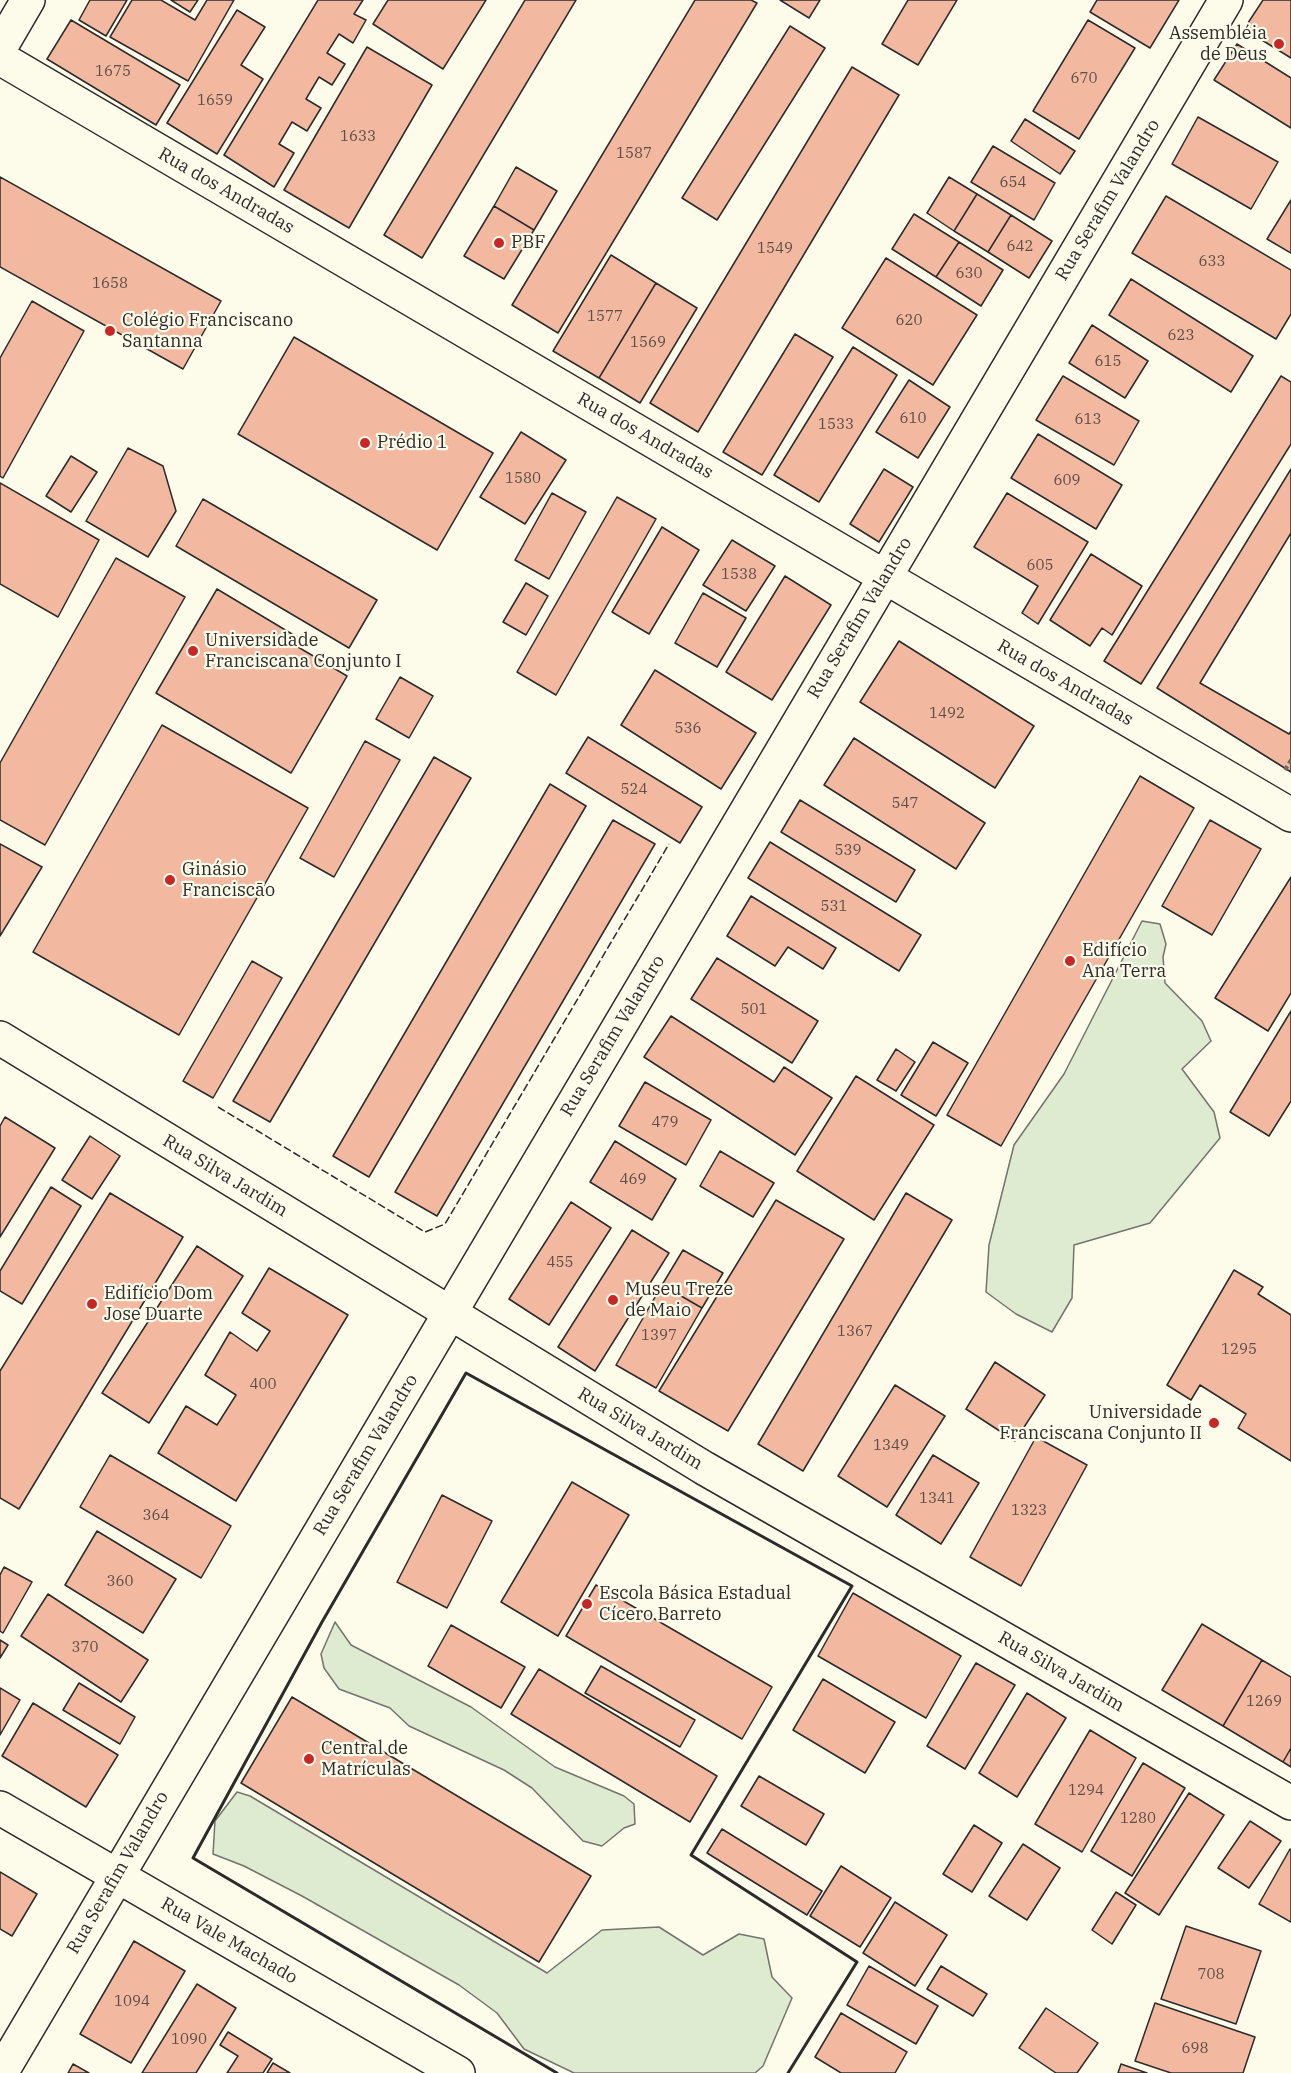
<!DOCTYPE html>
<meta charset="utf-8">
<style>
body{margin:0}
canvas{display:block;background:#fdfbea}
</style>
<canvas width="1291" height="2073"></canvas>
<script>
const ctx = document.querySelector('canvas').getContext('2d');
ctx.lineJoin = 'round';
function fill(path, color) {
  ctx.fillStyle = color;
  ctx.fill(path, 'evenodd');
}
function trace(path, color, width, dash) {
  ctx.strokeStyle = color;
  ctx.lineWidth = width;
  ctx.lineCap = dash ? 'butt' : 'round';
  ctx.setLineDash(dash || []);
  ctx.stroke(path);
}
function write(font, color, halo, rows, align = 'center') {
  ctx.font = font + ' "IBM Plex Serif",serif';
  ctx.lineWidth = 4.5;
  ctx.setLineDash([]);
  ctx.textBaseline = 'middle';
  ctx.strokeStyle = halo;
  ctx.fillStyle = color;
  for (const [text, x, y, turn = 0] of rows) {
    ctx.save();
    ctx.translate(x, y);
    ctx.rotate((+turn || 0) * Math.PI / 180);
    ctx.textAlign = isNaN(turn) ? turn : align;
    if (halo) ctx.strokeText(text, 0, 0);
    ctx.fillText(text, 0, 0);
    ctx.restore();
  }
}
const green = new Path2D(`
 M1142 921 1160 924 1166 944 1163 957 1165 983 1202 1021 1211 1041 1182 1069 1214 1112 1220 1138 1150 1223 1074 1245 1072 1298 1052 1332 1016 1314 986 1292 989 1245 1014 1145 1064 1074Z
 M335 1622 351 1645 471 1707 555 1767 624 1796 634 1804 635 1824 624 1828 602 1846 583 1841 532 1788 504 1770 409 1726 390 1708 339 1689 324 1668 321 1654Z
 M237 1792 250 1796 547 1973 602 1930 659 1927 703 1955 739 1934 764 1939 772 1977 792 1998 763 2066 755 2073H574L524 2049 497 2013 459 1985 302 1896 244 1866 213 1854 215 1821Z`);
const building = new Path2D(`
 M90 0H127L106 36 79 20Z
 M132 0H161L195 20 207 0H234L188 81 110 37Z
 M171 0H198L190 12Z
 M318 0H363L354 14 366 20 353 43 339 34 327 53 345 64 332 85 319 77 306 99 321 108 307 131 292 122 279 144 294 153 274 187 224 155Z
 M388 0H486L443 69 373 24Z
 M525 0H576L422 258 384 235Z
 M695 0H751L757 3 558 333 512 305Z
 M780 0H820L809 18Z
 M908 0H957L918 65 882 44Z
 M1097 0H1179L1150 48 1090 12Z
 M1263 0H1291V58L1244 29Z
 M237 10 265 27 241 65 263 79 217 154 167 123Z
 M71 20 180 85 156 125 47 59Z
 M1088 20 1135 48 1079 139 1033 111Z
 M790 26 825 48 717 220 682 198Z
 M1237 44 1291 78V128L1214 80Z
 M367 47 432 85 349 228 284 190Z
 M852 67 899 95 698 432 650 403Z
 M1198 117 1278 162 1251 209 1172 164Z
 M1025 119 1075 151 1060 174 1011 141Z
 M993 146 1055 183 1034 220 971 182Z
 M516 167 557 191 534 230 494 206Z
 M0 177 221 301 183 369 0 267Z
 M949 177 977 194 954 231 927 213Z
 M977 194 1011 215 988 252 954 231Z
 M1166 196 1291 270V314L1276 339 1132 253Z
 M1291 200V253L1267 239Z
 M494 206 534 230 504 279 464 256Z
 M914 214 959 242 936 277 892 249Z
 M1011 215 1052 241 1029 278 988 252Z
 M959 242 1003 270 981 306 936 277Z
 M611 255 656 283 599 378 553 351Z
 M886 258 977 315 933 385 842 328Z
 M1131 279 1253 356 1231 392 1109 315Z
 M656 283 697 308 640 403 599 378Z
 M32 301 84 331 3 478 0 476V358Z
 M1092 325 1148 361 1125 398 1069 363Z
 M795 334 833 357 762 475 723 452Z
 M294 337 493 453 437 550 238 434Z
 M853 347 897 375 819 502 774 475Z
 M1063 376 1139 421 1114 465 1036 420Z
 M1281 376 1291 382V444L1141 684 1104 661Z
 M909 380 950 407 918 458 876 432Z
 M521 432 566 460 525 524 480 497Z
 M1038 434 1122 485 1096 529 1011 478Z
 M128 448 163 466 176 511 148 557 86 521Z
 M71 456 97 472 71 512 46 496Z
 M884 469 913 487 879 542 850 524Z
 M1291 469V772L1157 688Z
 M0 483 99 540 58 617 0 584Z
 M552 493 586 512 549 579 515 560Z
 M1007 493 1088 542 1038 624 1022 613 1038 586 974 547Z
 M617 497 656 519 556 695 517 672Z
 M203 499 377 600 349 648 176 546Z
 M662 527 699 550 649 634 612 612Z
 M1291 533V731L1289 734 1200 683Z
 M732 540 775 566 746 611 703 585Z
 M1091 554 1142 586 1112 635 1102 628 1090 646 1050 620Z
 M116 558 185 597 45 845 0 820V763Z
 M785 576 831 605 772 700 726 672Z
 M526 583 548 596 526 635 503 622Z
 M217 589 297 637 293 644 347 676 291 773 156 693Z
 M703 593 746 618 717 667 675 643Z
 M899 641 1034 726 995 788 860 702Z
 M655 670 756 733 721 789 621 725Z
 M400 677 433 696 409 738 376 719Z
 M162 725 308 808 179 1035 33 952Z
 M588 737 702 807 680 843 566 773Z
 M854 738 985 823 956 869 824 785Z
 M365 741 400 760 334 877 300 858Z
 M434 757 471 778 270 1122 233 1101Z
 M1140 776 1194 808 1001 1146 947 1115Z
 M550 784 586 806 369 1177 333 1156Z
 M800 800 915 870 896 902 781 832Z
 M613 820 655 844 437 1216 395 1192Z
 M1210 820 1261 849 1212 935 1162 906Z
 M770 842 921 935 899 971 748 878Z
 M0 844 42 867 0 936Z
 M1291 877V993L1268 1031 1215 998Z
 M751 896 836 948 823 969 788 947 775 966 727 936Z
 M717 958 818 1021 792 1063 691 999Z
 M252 961 282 978 213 1098 183 1081Z
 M1291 1011V1101L1269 1136 1230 1112Z
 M671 1016 774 1082 784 1067 832 1098 795 1155 644 1057Z
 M933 1042 968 1063 936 1116 901 1095Z
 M896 1049 915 1062 896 1091 877 1080Z
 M856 1076 934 1125 874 1220 797 1171Z
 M645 1082 711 1120 686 1165 619 1126Z
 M5 1117 55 1148 0 1237V1126Z
 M90 1136 120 1156 92 1199 62 1180Z
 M615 1141 676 1179 652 1220 590 1182Z
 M720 1151 774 1183 753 1217 700 1186Z
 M51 1187 81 1206 22 1304 0 1291V1271Z
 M110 1193 183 1237 19 1509 0 1498V1371Z
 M906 1193 952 1220 803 1471 758 1444Z
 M776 1200 844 1239 728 1431 659 1391Z
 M571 1202 611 1228 549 1325 509 1299Z
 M632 1230 669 1253 595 1371 558 1347Z
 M197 1246 243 1276 149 1423 102 1393Z
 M683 1250 723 1273 702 1308 662 1285Z
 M269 1268 348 1315 236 1501 158 1453 186 1406 217 1425 236 1395 205 1375 230 1332 257 1351 270 1331 242 1313Z
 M1234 1270 1263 1287 1258 1294 1291 1315V1461L1238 1428 1246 1414 1200 1385 1191 1400 1167 1385Z
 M662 1285 702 1308 656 1388 616 1365Z
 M995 1362 1045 1395 1015 1441 966 1409Z
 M895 1385 945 1416 887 1507 838 1476Z
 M1036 1437 1087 1465 1021 1586 970 1557Z
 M110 1455 231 1526 201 1578 80 1507Z
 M933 1455 979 1483 941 1544 896 1515Z
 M572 1482 629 1515 558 1636 501 1602Z
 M442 1495 492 1521 447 1608 397 1582Z
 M97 1531 176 1579 143 1633 65 1585Z
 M4 1567 32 1582 3 1633 0 1631V1575Z
 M596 1585 772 1687 742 1739 566 1636Z
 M853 1593 961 1656 926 1718 818 1656Z
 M48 1594 148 1660 121 1702 21 1636Z
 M1202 1624 1262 1660 1223 1726 1162 1690Z
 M451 1625 525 1667 501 1708 428 1666Z
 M0 1640 8 1645 0 1658Z
 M1262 1660 1291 1677V1748L1283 1762 1223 1726Z
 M976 1663 1015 1685 965 1769 927 1746Z
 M601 1666 695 1720 680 1747 585 1693Z
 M539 1669 717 1776 690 1822 511 1714Z
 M823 1679 895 1722 865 1773 793 1730Z
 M79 1683 135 1717 120 1744 63 1710Z
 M0 1688 20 1700 0 1735Z
 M1027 1693 1066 1718 1017 1797 979 1773Z
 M292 1697 591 1876 539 1962 241 1783Z
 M33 1703 118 1755 86 1807 2 1756Z
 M1090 1730 1136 1758 1082 1852 1035 1824Z
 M1291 1748V1767L1283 1762Z
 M1143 1763 1185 1788 1132 1876 1091 1851Z
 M759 1776 824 1814 806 1845 741 1806Z
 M1189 1793 1224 1815 1159 1915 1125 1893Z
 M1250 1821 1281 1841 1249 1888 1218 1868Z
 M974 1825 1002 1843 972 1892 943 1874Z
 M722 1829 822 1891 807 1915 707 1853Z
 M1023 1844 1060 1868 1027 1920 989 1896Z
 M1290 1849 1291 1850V1922L1259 1904Z
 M841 1866 891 1898 860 1947 810 1916Z
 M0 1872 37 1894 12 1936 0 1929Z
 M1116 1892 1136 1905 1112 1944 1092 1930Z
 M895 1902 947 1935 915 1986 863 1953Z
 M1186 1926 1261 1951 1236 2024 1161 1999Z
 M134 1941 185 1971 131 2063 80 2034Z
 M869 1966 938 2006 916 2044 847 2005Z
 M941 1966 987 1994 973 2016 927 1989Z
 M197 1984 236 2008 196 2073H142Z
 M1155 2003 1255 2037 1243 2073H1171L1135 2061Z
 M1046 2008 1098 2043 1077 2073H1056L1019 2048Z
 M841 2013 907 2052 895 2073H841L815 2057Z
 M228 2032 272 2059 263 2073H227L238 2056 220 2045Z
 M273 2063 290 2073H267Z
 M73 2064 89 2073H68Z
 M1121 2064 1147 2073H1118Z`);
const path = new Path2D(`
 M1285 770 1291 760`);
const street = new Path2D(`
 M0 48 28 0
 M0 1808 458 2073
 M1 2073 450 1313`);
const secondary = new Path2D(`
 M0 58 1291 815
 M0 1038 704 1468 1291 1803
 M450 1313 1226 0`);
const fence = new Path2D(`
 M218 1107 425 1232 445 1224 669 844`);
const wall = new Path2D(`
 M557 2073 193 1858 322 1622 466 1373 852 1586 691 1855 857 1962 788 2073`);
const markers = [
 [1279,44,6,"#c62828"],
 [499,243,6,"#c62828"],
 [110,331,6,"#c62828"],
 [365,443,6,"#c62828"],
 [193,651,6,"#c62828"],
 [170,880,6,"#c62828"],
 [1070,961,6,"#c62828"],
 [613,1300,6,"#c62828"],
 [92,1304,6,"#c62828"],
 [1214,1423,6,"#c62828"],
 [587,1604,6,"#c62828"],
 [309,1759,6,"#c62828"]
];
const numberNames = [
 ["1675",113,72],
 ["670",1084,79],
 ["1659",215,101],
 ["1633",358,137],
 ["1587",634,154],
 ["654",1013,183],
 ["642",1020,247],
 ["1549",775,249],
 ["633",1212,262],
 ["630",969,274],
 ["1658",110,284],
 ["1577",605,317],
 ["620",909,321],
 ["623",1181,336],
 ["1569",648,343],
 ["615",1108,362],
 ["610",913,419],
 ["613",1088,420],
 ["1533",836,425],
 ["1580",523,479],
 ["609",1067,481],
 ["605",1040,566],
 ["1538",739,575],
 ["1492",947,714],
 ["536",688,729],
 ["524",634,790],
 ["547",905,804],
 ["539",848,851],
 ["531",834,907],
 ["501",754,1010],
 ["479",665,1123],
 ["469",633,1180],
 ["455",560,1263],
 ["1367",855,1332],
 ["1397",659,1336],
 ["1295",1239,1350],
 ["400",263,1385],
 ["1349",891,1446],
 ["1341",937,1499],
 ["1323",1029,1511],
 ["364",156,1516],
 ["360",120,1582],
 ["370",85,1648],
 ["1269",1264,1702],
 ["1294",1086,1791],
 ["1280",1138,1819],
 ["708",1211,1975],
 ["1094",132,2002],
 ["1090",189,2040],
 ["698",1195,2049]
];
const poiNames = [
 ["Assembléia",1267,34,"right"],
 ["de Deus",1267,55,"right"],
 ["PBF",511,243],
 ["Colégio Franciscano",122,321],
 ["Santanna",122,342],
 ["Prédio 1",377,443],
 ["Universidade",205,641],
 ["Franciscana Conjunto I",205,662],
 ["Ginásio",182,870],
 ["Franciscão",182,891],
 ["Edifício",1082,951],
 ["Ana Terra",1082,972],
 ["Museu Treze",625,1290],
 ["de Maio",625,1311],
 ["Edifício Dom",104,1294],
 ["Jose Duarte",104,1315],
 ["Universidade",1202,1413,"right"],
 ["Franciscana Conjunto II",1202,1434,"right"],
 ["Escola Básica Estadual",599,1594],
 ["Cícero Barreto",599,1615],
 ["Central de",321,1749],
 ["Matrículas",321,1770]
];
const streetNames = [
 ["Rua dos Andradas",226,191,30],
 ["Rua Serafim Valandro",1108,200,-59],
 ["Rua dos Andradas",645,436,30],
 ["Rua Serafim Valandro",860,618,-59],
 ["Rua dos Andradas",1065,683,30],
 ["Rua Serafim Valandro",613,1036,-59],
 ["Rua Silva Jardim",225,1176,31],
 ["Rua Silva Jardim",640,1429,31],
 ["Rua Serafim Valandro",366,1455,-59],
 ["Rua Silva Jardim",1061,1672,30],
 ["Rua Serafim Valandro",118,1873,-60],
 ["Rua Vale Machado",229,1941,30]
];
fill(green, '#deebd1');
trace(green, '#74746e', 1.5);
fill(building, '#f2b8a0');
trace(building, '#2b2b2b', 1.5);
trace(street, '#2b2b2b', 36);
trace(secondary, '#2b2b2b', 36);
trace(path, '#6a6964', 4, [4.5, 3]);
trace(street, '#fdfbea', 33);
trace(secondary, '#fdfbea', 33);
trace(fence, '#2b2b2b', 1.5, [8, 3]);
trace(wall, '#2b2b2b', 3);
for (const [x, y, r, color] of markers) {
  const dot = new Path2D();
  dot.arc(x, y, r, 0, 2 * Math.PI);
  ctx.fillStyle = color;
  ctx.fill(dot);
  trace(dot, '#fdfbea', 2);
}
write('15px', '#5d4e48', null, numberNames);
write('18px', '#2b2b2b', '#fdfbea', poiNames, 'left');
write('18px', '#2b2b2b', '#fdfbea', streetNames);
</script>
